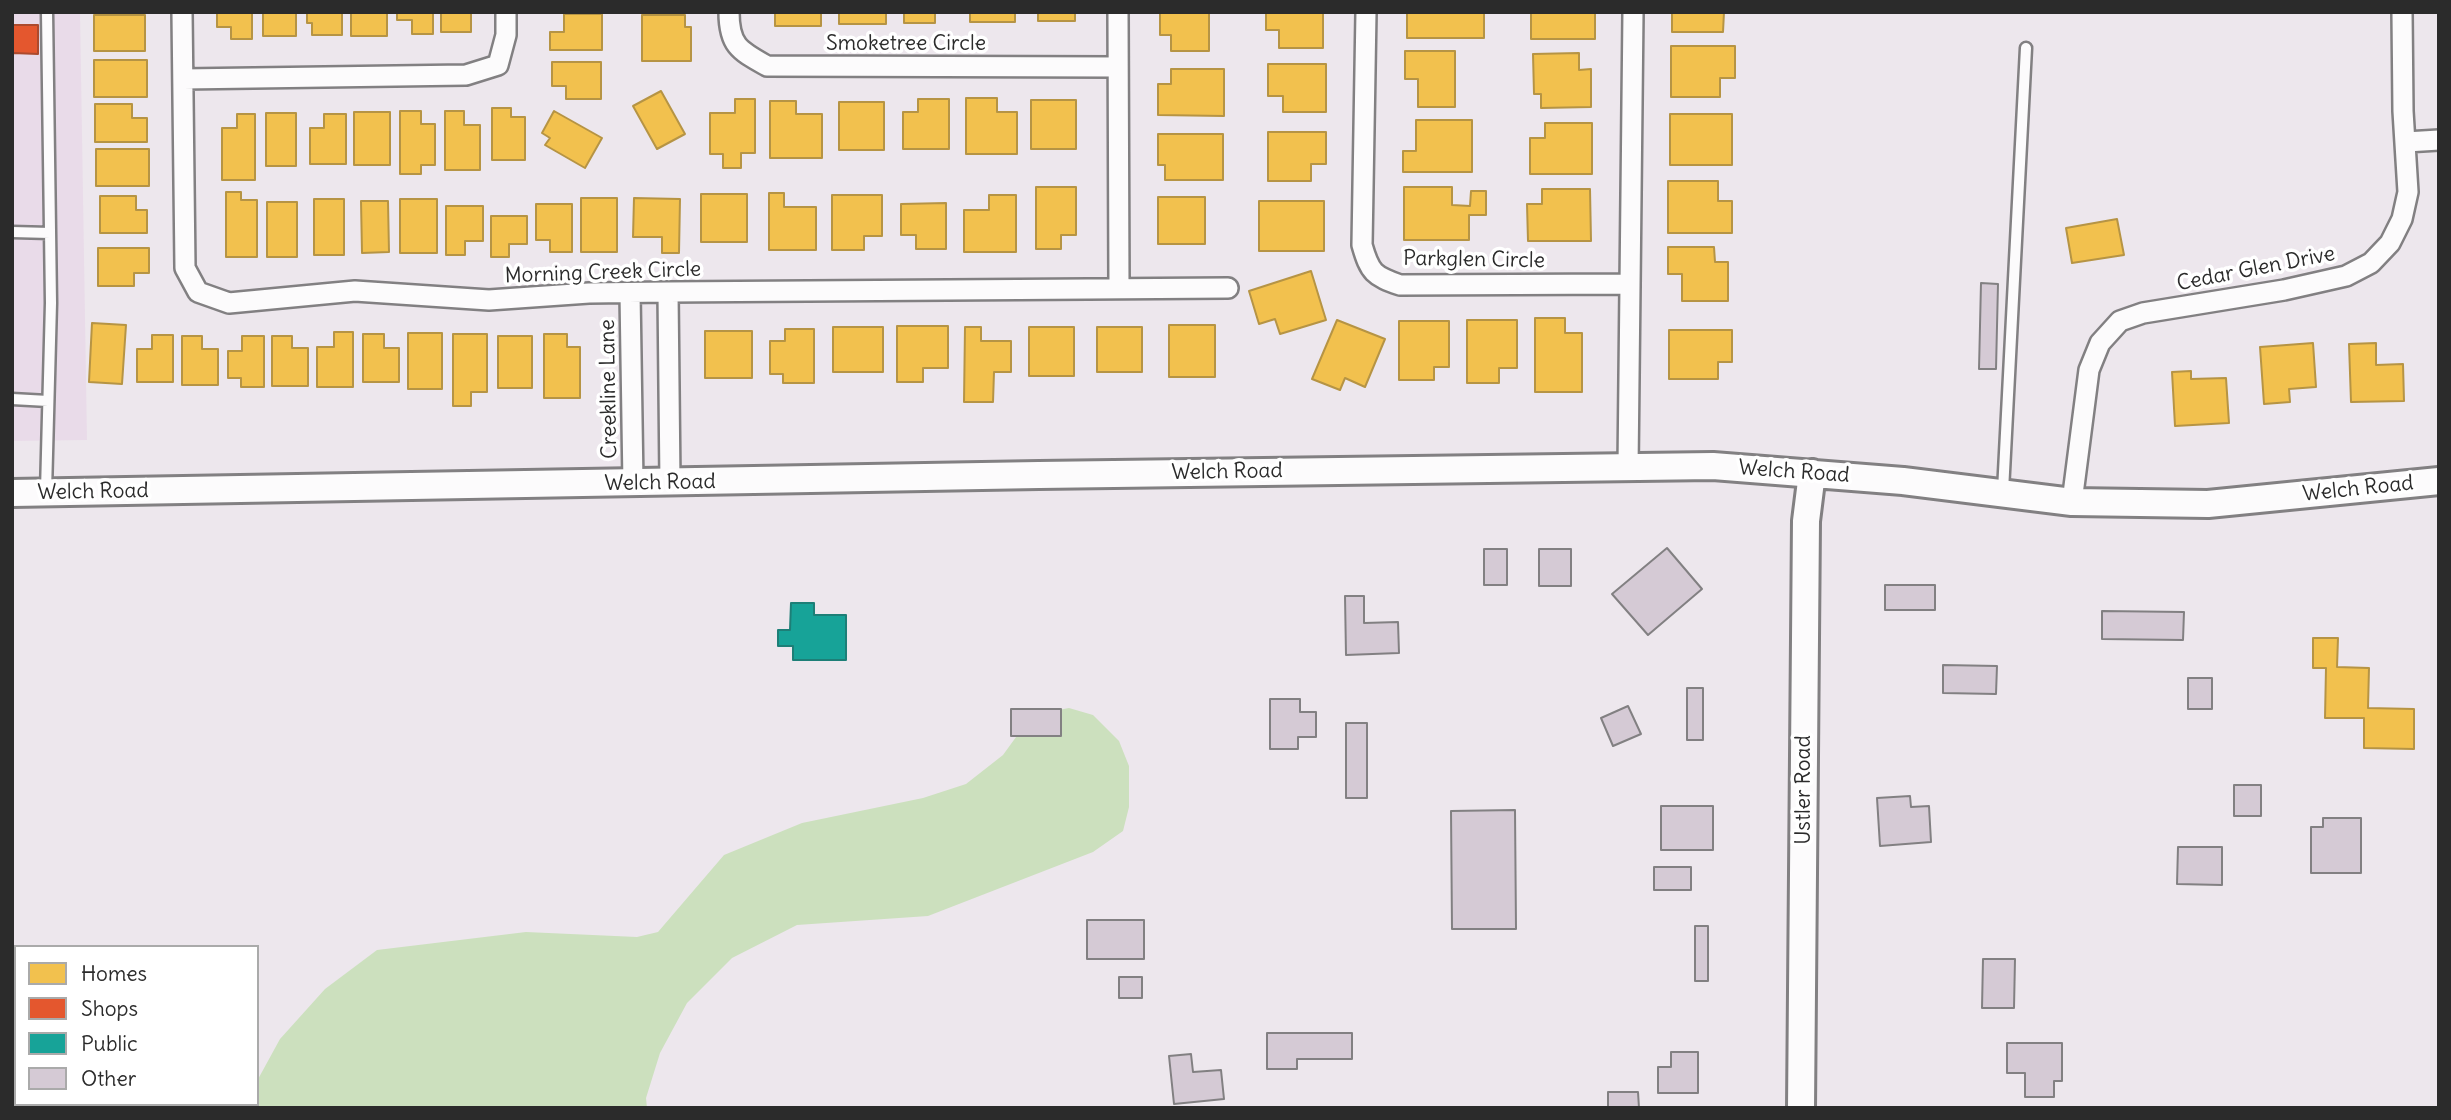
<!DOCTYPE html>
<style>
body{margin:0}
#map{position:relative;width:2451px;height:1120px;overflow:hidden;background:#ede7ed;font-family:Delius,sans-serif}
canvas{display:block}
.frame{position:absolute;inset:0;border:14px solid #2b2b2b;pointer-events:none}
.legend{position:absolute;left:14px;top:945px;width:245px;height:161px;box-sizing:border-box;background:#fff;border:2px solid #aaa;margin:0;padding:9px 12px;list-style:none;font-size:21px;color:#2b2b2b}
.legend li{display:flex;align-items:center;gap:14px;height:35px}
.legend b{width:35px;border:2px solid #aaa}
</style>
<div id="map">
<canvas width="2451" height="1120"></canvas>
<div class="frame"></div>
<ul class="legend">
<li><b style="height:19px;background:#f2c14e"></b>Homes</li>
<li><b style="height:19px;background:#e4572e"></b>Shops</li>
<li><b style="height:19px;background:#17a398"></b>Public</li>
<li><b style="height:19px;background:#d5cad5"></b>Other</li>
</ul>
</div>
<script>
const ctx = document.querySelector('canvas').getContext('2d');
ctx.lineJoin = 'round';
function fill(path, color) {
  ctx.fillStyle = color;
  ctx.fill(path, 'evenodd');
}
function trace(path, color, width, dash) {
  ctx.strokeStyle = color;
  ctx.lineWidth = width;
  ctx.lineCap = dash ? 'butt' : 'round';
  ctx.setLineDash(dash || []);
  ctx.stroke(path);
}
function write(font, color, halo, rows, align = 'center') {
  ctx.font = font + ' Delius,sans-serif';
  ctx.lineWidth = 7;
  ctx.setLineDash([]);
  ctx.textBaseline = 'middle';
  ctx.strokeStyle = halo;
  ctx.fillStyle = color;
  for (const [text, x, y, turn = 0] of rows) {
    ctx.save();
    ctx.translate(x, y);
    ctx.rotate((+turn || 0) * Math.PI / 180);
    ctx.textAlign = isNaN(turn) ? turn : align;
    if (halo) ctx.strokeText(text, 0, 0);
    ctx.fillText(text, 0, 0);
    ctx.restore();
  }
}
const built = new Path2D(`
 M12 12H80L87 440 12 441Z`);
const green = new Path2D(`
 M1069 708 1093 715 1119 741 1129 766V807L1123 831 1093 852 928 916 797 925 732 958 687 1003 660 1053 646 1098 647 1108H243L245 1104H257V1081L280 1039 325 989 377 950 526 932 637 937 658 932 724 855 802 823 923 798 966 784 1003 755 1032 715Z`);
const homes = new Path2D(`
 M217 12H252V39H231V27H217Z
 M263 12H296V36H263Z
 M307 12H342V35H312V23H307Z
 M351 12H387V36H351Z
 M397 12H433V34H412V20H397Z
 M441 12H471V32H441Z
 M775 12H821V26H775Z
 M839 12H886V24H839Z
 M904 12H935V23H904Z
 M970 12H1015V22H970Z
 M1038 12H1075V21H1038Z
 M1160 12H1209V51H1171V35H1160Z
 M1266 12H1323V48H1279V30H1266Z
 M1407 12H1484V38H1407Z
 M1531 12H1595V39H1531Z
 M1672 12H1724L1723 32H1672Z
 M564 14H602V50H550V32H564Z
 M94 15H145V51H94Z
 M642 15H685V27H691V61H642Z
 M1671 46H1735V78H1720V97H1671Z
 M1405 51H1455V107H1418V79H1405Z
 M1579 53V70L1591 69V107L1541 108V94H1534L1533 54Z
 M94 60H147V97H94Z
 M552 62H601V99H566V86H552Z
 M1268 64H1326V112H1283V96H1268Z
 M1171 69H1224V116L1158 115V84H1171Z
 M661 91 685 134 657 149 633 106Z
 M966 98H997V112H1017V154H966Z
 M735 99H755V153H741V168H723V154H710V113H735Z
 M918 99H949V149H903V112H918Z
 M1031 100H1076V149H1031Z
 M770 101H796V114H822V158H770Z
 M839 102H884V150H839Z
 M95 104H132V118H147V142H95Z
 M492 108H511V117H525V160H492Z
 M400 111H421V124H435V165H421V174H400Z
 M445 111H464V125H480V170H445Z
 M554 111 602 138 585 168 545 145 550 138 542 133Z
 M354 112H390V165H354Z
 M266 113H296V166H266Z
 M237 114H255V180H222V128H237Z
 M324 114H346V164H310V128H324Z
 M1670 114H1732V165H1670Z
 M1416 120H1472V172H1403V151H1416Z
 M1545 123H1592V174H1530V138H1545Z
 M1268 132H1326V164H1311V181H1268Z
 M1158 134H1223V180H1165V165H1158Z
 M96 149H149V186H96Z
 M1668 181H1718V201H1732V233H1668Z
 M1036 187H1076V235H1061V249H1036Z
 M1404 187H1452V205L1470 206 1471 191H1486V215H1469V240H1404Z
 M1542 189H1590L1591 241H1528L1527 204H1542Z
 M226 192H241V200H257V257H226Z
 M769 193H784V207H816V250H769Z
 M701 194H747V242H701Z
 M832 195H882V236H864V250H832Z
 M989 195H1016V252H964V210H989Z
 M100 196H136V210H147V233H100Z
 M1158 197H1205V244H1158Z
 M581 198H617V252H581Z
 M634 198 680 199 679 253H662V237H633Z
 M314 199H344V255H314Z
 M400 199H437V253H400Z
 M361 201H388L389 252 362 253Z
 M1259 201H1324V251H1259Z
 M267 202H297V257H267Z
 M946 203V249H916V235H901V204Z
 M536 204H572V252H550V240H536Z
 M446 206H483V241H465V255H446Z
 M491 216H527V244H509V257H491Z
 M2117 219 2124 255 2072 263 2066 228Z
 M1668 247H1714L1715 262H1728V301H1682V274H1668Z
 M98 248H149V273H134V286H98Z
 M1311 271 1326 320 1280 334 1275 319 1259 324 1249 291Z
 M1535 318H1565V333H1582V392H1535Z
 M1337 320 1385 339 1365 387 1345 378 1340 390 1312 379Z
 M1467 320H1517V368H1499V383H1467Z
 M1399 321H1449V367H1434V380H1399Z
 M92 323 126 325 122 384 89 382Z
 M1169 325H1215V377H1169Z
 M897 326H948V368H923V382H897Z
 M833 327H883V372H833Z
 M965 327H981V341H1011V372H994L993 402H964Z
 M1029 327H1074V376H1029Z
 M1097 327H1142V372H1097Z
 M785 329H814V383H783V374H770V341H785Z
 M1669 330H1732V362H1718V379H1669Z
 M705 331H752V378H705Z
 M334 332H353V387H317V347H334Z
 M408 333H442V389H408Z
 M363 334H384V348H399V382H363Z
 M453 334H487V392H471V406H453Z
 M544 334H567V347H580V398H544Z
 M152 335H173V382H137V349H152Z
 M182 336H202V349H218V385H182Z
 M242 336H264V387H241V378H228V351H242Z
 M272 336H292V348H308V386H272Z
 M498 336H532V388H498Z
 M2313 343 2316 387 2289 389 2290 402 2264 404 2260 347Z
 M2376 343V365L2403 364 2404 401 2351 402 2349 344Z
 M2191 371V379L2226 378 2229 423 2175 426 2172 372Z
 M2313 638H2338L2337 667 2369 668 2368 708 2414 709V749L2364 748V718H2325L2326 668H2313Z`);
const shops = new Path2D(`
 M12 12 13 25H38V54L13 53 12 76Z`);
const public = new Path2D(`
 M791 603H814V615H846V660H793V646H778V630H790Z`);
const building = new Path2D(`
 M1981 283 1998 284 1996 369H1979Z
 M1667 548 1702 589 1648 635 1612 594Z
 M1484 549H1507V585H1484Z
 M1539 549H1571V586H1539Z
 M1885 585H1935V610H1885Z
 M1345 596H1364V623L1398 622 1399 653 1346 655Z
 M2102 611 2184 612 2183 640 2102 639Z
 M1943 665 1997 666 1996 694 1943 693Z
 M2188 678H2212V709H2188Z
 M1687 688H1703V740H1687Z
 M1270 699H1300V712H1316V737H1298V749H1270Z
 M1628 706 1641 734 1613 746 1601 718Z
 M1011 709H1061V736H1011Z
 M1346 723H1367V798H1346Z
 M2234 785H2261V816H2234Z
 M1910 796 1911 807 1929 806 1931 842 1880 846 1877 798Z
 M1661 806H1713V850H1661Z
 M1515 810 1516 929H1452L1451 811Z
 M2323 818H2361V873H2311V827H2323Z
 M2178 847H2222V885L2177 884Z
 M1654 867H1691V890H1654Z
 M1087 920H1144V959H1087Z
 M1695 926H1708V981H1695Z
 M1983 959H2015L2014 1008H1982Z
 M1119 977H1142V998H1119Z
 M1267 1033H1352V1059H1297V1069H1267Z
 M2007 1043H2062V1081H2054V1097H2025V1073H2007Z
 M1671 1052H1698V1093H1658V1067H1671Z
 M1191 1054 1193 1072 1221 1070 1224 1099 1174 1104 1169 1056Z
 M1608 1092H1638L1639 1108H1608Z`);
const lane = new Path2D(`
 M12 232 50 233
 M12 399 48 401
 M46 491 51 303 47 12
 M2003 491 2026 48`);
const street = new Path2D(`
 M182 12 185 268 198 292 229 303 355 291 489 300 589 293 668 292 1228 288
 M729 12C729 46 740 51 767 66L1118 67
 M1118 12 1119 289
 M1366 12 1362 245C1370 273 1374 276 1400 285L1630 284
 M183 79 466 75 498 65 506 35V12
 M2406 142 2439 140
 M668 292 670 483
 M630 293 633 484
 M1628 468 1633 12
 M2072 502 2089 370 2100 343 2120 321 2143 313 2284 290 2346 276 2371 263 2390 243 2402 219 2408 192 2403 111 2402 12`);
const secondary = new Path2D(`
 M12 493 1039 475 1713 466 1903 481 2072 502 2208 504 2439 481
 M1801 1108 1806 521 1812 473`);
const streetNames = [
 ["Smoketree Circle",906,44],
 ["Parkglen Circle",1474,260,1],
 ["Cedar Glen Drive",2256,269,-11],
 ["Morning Creek Circle",603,273,-2],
 ["Creekline Lane",609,389,-91],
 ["Welch Road",1227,472,-1],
 ["Welch Road",1794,472,4],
 ["Welch Road",660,483,-1],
 ["Welch Road",2358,489,-6],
 ["Welch Road",93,492,-1],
 ["Ustler Road",1804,790,-90]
];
fill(built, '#e9dbe9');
fill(green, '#cce0be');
fill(homes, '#f2c14e');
trace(homes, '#b69444', 2);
fill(shops, '#e4572e');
trace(shops, '#ac4a2d', 2);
fill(public, '#17a398');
trace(public, '#1d7f77', 2);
fill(building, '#d5cad5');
trace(building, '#828082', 2);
trace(lane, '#828082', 15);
trace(street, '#828082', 24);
trace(secondary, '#828082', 32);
trace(lane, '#fcfbfc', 10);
trace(street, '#fcfbfc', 19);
trace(secondary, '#fcfbfc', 26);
write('21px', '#2b2b2b', '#fff', streetNames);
</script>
